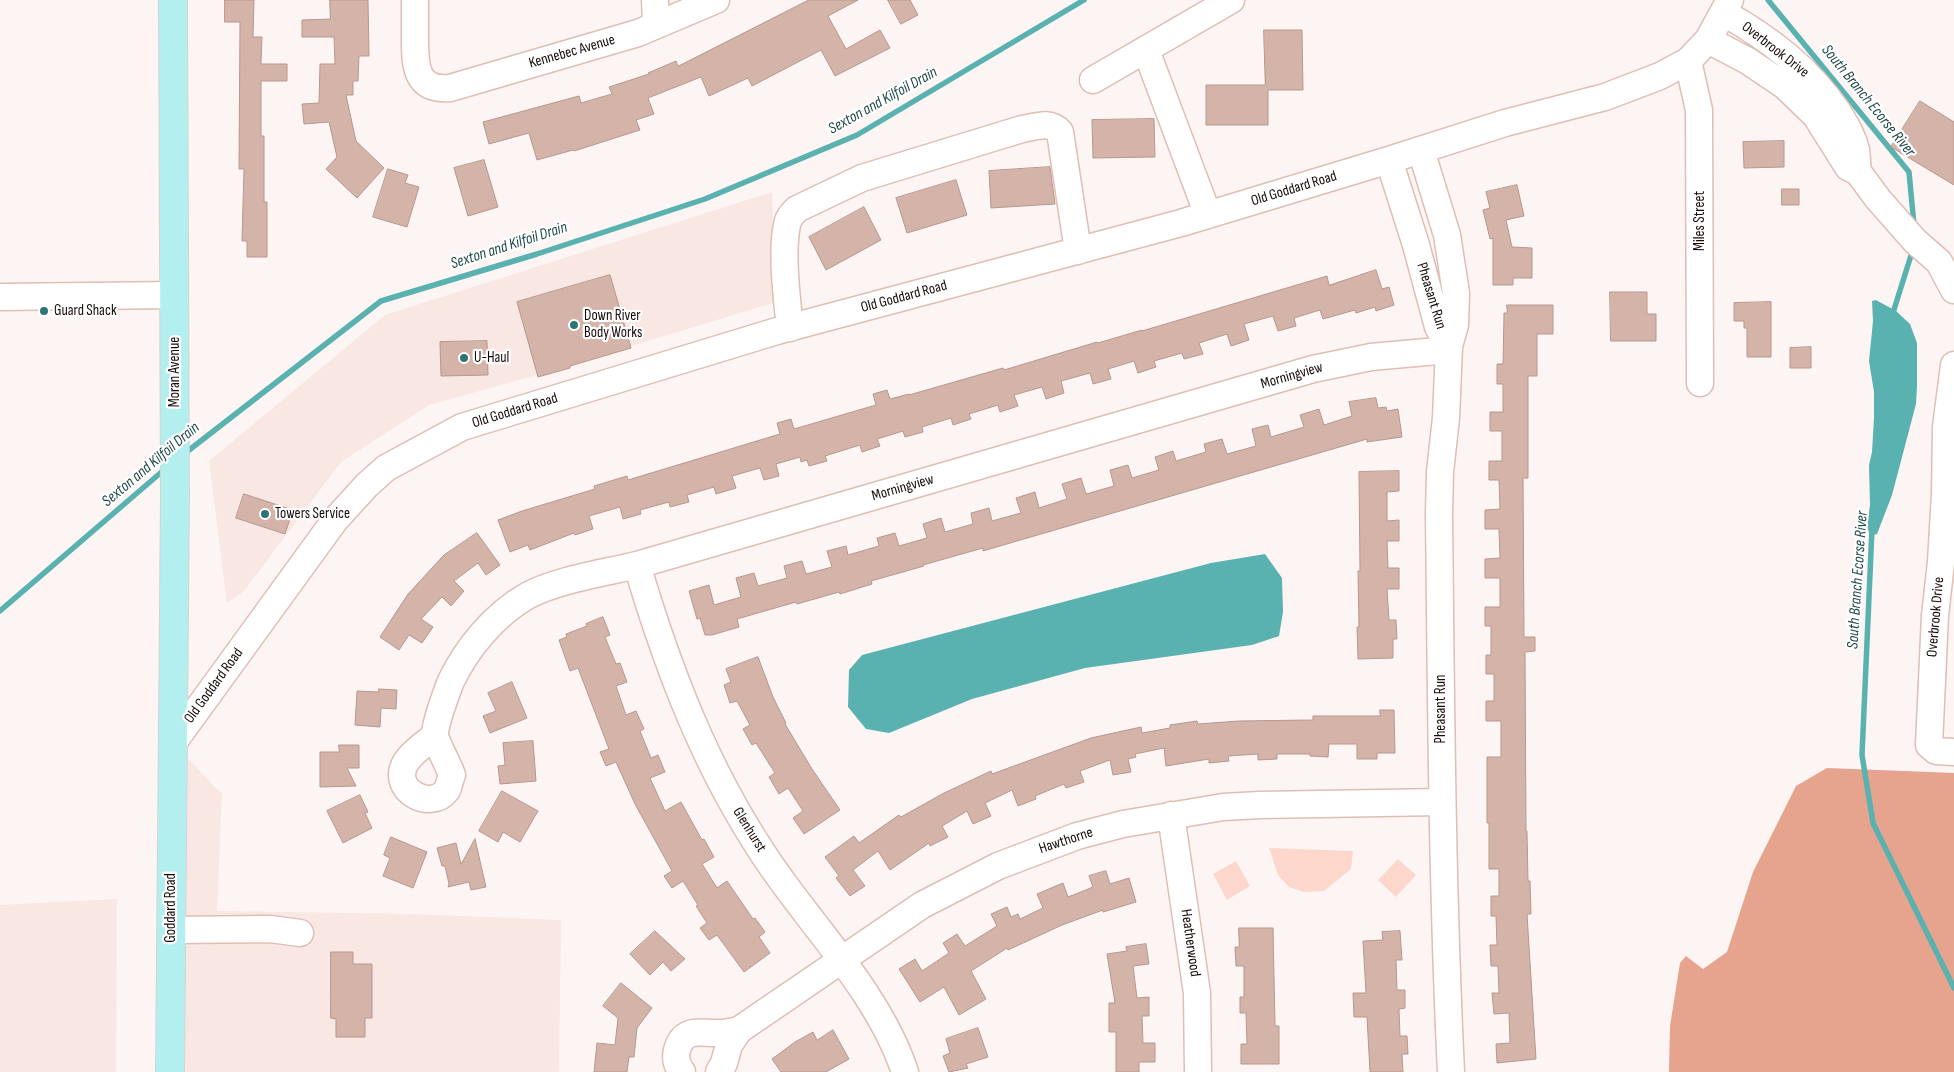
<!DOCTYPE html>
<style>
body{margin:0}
canvas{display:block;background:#fcf5f3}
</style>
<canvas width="1954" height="1072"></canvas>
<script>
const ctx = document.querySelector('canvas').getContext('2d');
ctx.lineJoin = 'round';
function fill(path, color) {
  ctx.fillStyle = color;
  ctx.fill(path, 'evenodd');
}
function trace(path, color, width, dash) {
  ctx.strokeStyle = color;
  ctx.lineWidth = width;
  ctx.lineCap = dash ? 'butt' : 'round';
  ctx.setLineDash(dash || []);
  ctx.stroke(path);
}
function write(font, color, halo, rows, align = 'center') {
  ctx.font = font + ' "Sofia Sans Condensed",sans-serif';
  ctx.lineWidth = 4.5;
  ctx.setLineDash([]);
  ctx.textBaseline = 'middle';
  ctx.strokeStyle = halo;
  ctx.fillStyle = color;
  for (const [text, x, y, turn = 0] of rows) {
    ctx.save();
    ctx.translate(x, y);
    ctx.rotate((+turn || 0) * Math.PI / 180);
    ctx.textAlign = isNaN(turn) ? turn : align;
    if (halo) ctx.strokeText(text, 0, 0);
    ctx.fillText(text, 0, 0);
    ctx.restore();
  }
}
const built = new Path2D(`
 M772 192 776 302 519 380 429 405 341 462 244 591 227 603 209 461 385 315Z
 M173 743 222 794 217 911 411 914 561 920 559 1072H170Z
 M117 899 116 1072H0V905Z`);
const green = new Path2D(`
 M1269 848 1353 851 1351 869 1324 891 1304 892 1289 887 1278 875Z
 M1398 859 1416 875 1396 897 1378 880Z
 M1236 861 1250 886 1227 900 1213 874Z`);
const forest = new Path2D(`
 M1827 768 1954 773V1072H1669L1670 1026 1680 963 1686 956 1703 969 1727 952 1753 872 1796 786Z`);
const water = new Path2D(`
 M1876 300 1896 311 1910 324 1917 343V386L1916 404 1892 495 1877 534 1870 536 1867 526 1870 505 1869 465 1872 452 1874 418V392L1869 361 1873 321 1872 301Z
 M1265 554 1282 578 1283 612 1279 636 1252 645 1085 668 972 699 889 733 866 729 848 707 849 670 862 655 1211 563Z`);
const stream = new Path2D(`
 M1768 0 1909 172 1914 225
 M1892 316 1913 249
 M184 454 381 301 537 254 705 199 857 135 1084 0
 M1872 529 1862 755 1873 823 1954 988
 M0 611 165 469`);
const building = new Path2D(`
 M225 0H254L253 37H262L261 64H287V81H261V136H264V202H267V257H247V241H242L244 169H239L240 22H225Z
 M330 0H368L369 56H359L358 81H353V95H346L356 141 384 168 357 198 326 169 337 157 329 122 304 124 302 104 319 103 320 64H335L334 37H302V20L330 19Z
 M809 0H858L828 16 846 49 880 30 890 48 835 76 821 50 752 86 748 78 709 96 701 77 648 98 654 114 636 120 640 130 574 151 573 150 537 160 529 133 489 144 483 122 579 96 581 103 612 94 609 87 649 74 648 73 676 61 678 66Z
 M888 0H910L918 15 901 24Z
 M1264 30H1302L1303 90H1268V125H1206V85H1265Z
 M1920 101 1954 122V185L1891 147Z
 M1154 119 1155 157 1093 158 1092 120Z
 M1784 141V167L1744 168 1743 142Z
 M484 160 498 207 468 216 454 168Z
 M1050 167 1055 204 991 208 989 171Z
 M388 169 408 175 405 183 419 187 407 227 373 217Z
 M956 180 967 215 907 233 896 198Z
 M1517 185 1524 216 1506 220 1512 247 1532 248V278H1513V285H1493V238L1490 239 1483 210 1490 208 1486 192Z
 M1782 189H1799V205H1782Z
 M864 207 881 240 826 270 809 237Z
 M1376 270 1382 289 1389 287 1394 305 1376 311 1375 307 1356 313 1355 310 1323 319 1320 310 1294 318 1296 326 1278 331 1273 316 1244 324 1249 340 1231 346 1227 334 1199 343 1203 354 1184 359 1182 353 1154 361 1156 367 1138 373 1134 361 1108 369 1111 379 1093 384 1090 373 1061 381 1064 393 1046 399 1042 387 1014 395 1018 406 1000 412 998 405 969 414 971 419 953 425 951 418 922 427 923 432 905 437 903 431 877 439 880 446 862 452 860 445 825 456 827 461 809 466 807 460 801 462 800 457 776 464 779 476 764 480 760 468 732 476 736 488 716 494 714 487 687 495 689 502 670 507 669 502 640 510 641 514 623 519 620 507 589 516 593 529 575 535 574 533 530 550 528 545 510 552 498 520 522 511 595 489 594 486 627 476 628 480 780 434 777 423 791 419 794 429 876 405 873 394 887 390 890 399 909 394V395L1003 368 1004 370 1097 342 1098 343 1142 330V331L1327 276 1329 285Z
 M610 275 631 348 570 366V368L538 377 517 302Z
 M1610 292H1647V314H1656V341H1611Z
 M1771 302V357H1747V328H1744V321H1734V303Z
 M1507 305H1553V334H1537V376H1528V478H1523L1524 637H1535V651L1525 652 1526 831H1527L1528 881H1530L1531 914H1527L1536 1059 1497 1063 1496 1044 1510 1043 1509 1013 1494 1014 1492 993H1499L1498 966H1491L1490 945H1497L1496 916H1491V896H1499V869H1489V823H1487V757H1501V721H1486V701H1494V674H1486V655H1491V626H1485V607H1500V578H1485V559L1500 558 1499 529H1485V510L1500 509 1499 480H1489V461H1502V431H1490V412H1503V384H1497V364H1503L1504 313H1507Z
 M487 341 488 375 441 376 440 342Z
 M1811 347V368H1790V348Z
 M1376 398 1378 408 1386 407 1387 411 1398 409 1402 437 1367 442V439L1017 541 983 551V548L923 565 924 566 871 581 872 584 840 594 839 592 797 604 796 602 737 619 739 627 712 635H705L700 618 697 619 689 591 709 585 714 605 741 597 736 578 754 573 758 586 787 578 784 566 802 561 806 574 832 567 827 551 846 546 848 555 879 546 877 538 895 533 899 546 927 538 923 524 941 518 945 532 973 524 971 513 989 508 992 521 1021 513 1016 498 1035 492 1039 508 1067 499 1062 484 1081 478 1086 494 1114 486 1110 470 1128 465 1132 478 1159 470 1155 457 1173 451 1176 461 1206 452 1204 444 1222 439 1227 454 1256 446 1252 429 1268 425 1271 437 1304 427 1300 415 1319 409 1324 425 1352 416 1349 402Z
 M1399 471V491L1387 492V521L1399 520V541H1387L1388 568H1399V589H1387L1389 620H1396L1397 639H1393V658L1358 659 1357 627H1359L1358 571H1360L1359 472Z
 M244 494 293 510 285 534 236 518Z
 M477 533 500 565 486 575 478 563 454 581 464 591 451 606 442 597 421 619 433 627 422 643 409 635 399 650 380 637 408 594 444 555Z
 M603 617 610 635 605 637 616 664 620 663 627 682 616 686 626 715 636 711 644 729 640 731 651 758 658 755 665 772 650 778 665 811 681 802 702 840 704 839 714 857 702 864 717 888 727 881 753 919 755 918 765 932 759 937 770 953 744 972 717 935 709 940 700 928 707 923 696 906 698 905 683 881 672 888 664 876 672 871 635 804 616 762 606 766 600 752 609 749 578 668 570 671 559 640 567 637 566 634 587 626 586 624Z
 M758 657 773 697 786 723 785 724 812 769 840 810 804 834 793 818 803 811 788 788 779 794 769 777 775 773 756 743 752 745 743 729 750 725 737 701 730 703 724 685 731 682 726 669Z
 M512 682 527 718 490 733 483 716 496 711 488 693Z
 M379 689 397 690 396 709 381 708 380 727 355 725 357 691 378 692Z
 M1380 710H1394L1395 753H1377V759H1357V744H1329L1328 757 1310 756V754H1277V759L1258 760V754L1228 756 1229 761 1209 763V759L1166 766 1164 748 1135 754 1136 757 1128 759 1131 772 1113 775 1110 760 1080 771 1084 782 1066 788 1064 784 1035 796 1036 799 1018 806 1012 790 985 803 991 816 973 824 967 811 942 826 948 837 930 846 929 843 890 870 878 851 853 870 865 886 850 896 836 878 839 876 825 857 854 836 859 843 899 815 901 817 944 793 991 771 992 774 1091 738 1141 727 1142 733 1170 728V725L1197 721 1198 724 1239 721 1313 720V716H1380Z
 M533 741 536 781 500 784 498 766 505 765 503 743Z
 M339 745H359V768H347L356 786 320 787V752H339Z
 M502 791 538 811 520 842 503 832 498 842 479 831Z
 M360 795 368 812 365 813 372 828 343 843 327 811Z
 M391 837 427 852 413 888 383 876 390 858 384 855Z
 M475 839 486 887 471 890 469 882 448 887 449 884 445 866H442L437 848 456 843 461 864Z
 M1106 871 1110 884 1129 878 1136 902 1103 912V910L1062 925 1008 950 1007 948 971 971 986 999 959 1015 944 987 920 1002 899 969 915 959 922 971 949 953 943 943 957 934 965 946 997 926 991 914 1007 907 1011 917 1018 914 1020 919 1043 908 1037 894 1063 883 1068 897 1093 887 1089 876Z
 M1239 928H1273L1275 1026H1279V1064H1241V1044H1247L1246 1013H1240V997H1244V966H1236L1235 947H1239Z
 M655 931 685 959 671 971 663 962 650 975 630 954Z
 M1400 931 1402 960H1396L1397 990H1405V1008L1399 1009 1400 1036H1407L1408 1054H1402L1403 1072H1370L1367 1017H1354L1353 993H1366L1363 941 1383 940 1382 932Z
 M1146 944 1149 964 1133 966 1137 998 1149 997V1016H1142L1143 1043H1155V1062H1139V1072H1116V1032H1109V1003H1115L1107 954 1127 951 1126 947Z
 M331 952H353V964H372V1018H365V1037H336V1019L331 1018Z
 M621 983 652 1008 637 1028 634 1057H629L627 1072H594L597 1043 615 1045 618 1018 603 1006Z
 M978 1028 988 1057 966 1064 968 1068 949 1072 943 1056 950 1053 946 1039Z
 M833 1030 849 1059 826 1072H781L772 1059 795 1042 813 1032 817 1040Z`);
const minor = new Path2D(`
 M415 0C415 13 415 26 415 40 415 66 416 91 450 88L638 33 716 0
 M655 0 656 25
 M1724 13C1770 39 1808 68 1838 112 1845 124 1853 136 1856 150 1857 157 1857 165 1858 172
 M1708 40 1748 61 1785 86 1816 116 1848 167 1858 172 1878 199 1915 241 1939 262 1954 290
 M1146 50 1208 215
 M1688 61 1699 110 1700 383
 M1093 80 1231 0
 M1421 150 1447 235 1456 293 1455 325 1449 346 1446 418 1440 472 1439 513C1441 700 1442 886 1451 1072
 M1389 160 1416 245 1438 327 1449 346
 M0 297 174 295
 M790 328C787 300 781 252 787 225 788 218 792 214 797 209L862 178 1022 129C1035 127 1050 120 1060 132L1078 251
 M1954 365 1946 427 1945 493 1941 562 1935 616 1929 745 1936 751 1954 752
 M637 565C668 669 705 767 766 858 811 926 879 993 905 1072
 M435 736C426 743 413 751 406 762 389 790 431 812 447 790 449 786 450 779 452 775 449 766 436 742 435 736 434 726 447 691 451 681 467 648 494 615 527 596 556 580 604 573 637 565L1313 369 1371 357 1449 350
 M173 743 335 520 367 485 386 468 462 427 777 331 1181 223 1389 160 1505 123 1605 97 1660 76 1688 61 1708 40 1730 0
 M1171 815 1197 993 1198 1072
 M171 930 270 929 300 933
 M682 1072C677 1066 675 1058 677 1050 684 1026 701 1034 720 1033 726 1033 733 1031 739 1030
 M719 1072 724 1063 729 1045 739 1030 922 905 998 866 1077 836 1123 824 1223 807 1260 805 1441 802`);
const major = new Path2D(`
 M170 1072 175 495 173 0`);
const markers = [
 [44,311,5,"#2b7574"],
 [574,325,5,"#2b7574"],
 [464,358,5,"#2b7574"],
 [265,514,5,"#2b7574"]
];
const streetNames = [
 ["Overbrook Drive",1775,50,38],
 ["Kennebec Avenue",572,52,-16],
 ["Old Goddard Road",1294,189,-17],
 ["Miles Street",1700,221,-90],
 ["Pheasant Run",1431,296,73],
 ["Old Goddard Road",904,297,-15],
 ["Moran Avenue",175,372,-90],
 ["Morningview",1292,376,-16],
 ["Old Goddard Road",515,411,-17],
 ["Morningview",903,488,-16],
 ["Overbrook Drive",1936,617,-85],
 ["Old Goddard Road",214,686,-54],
 ["Pheasant Run",1441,709,-90],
 ["Glenhurst",749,830,58],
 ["Hawthorne",1066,841,-18],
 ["Goddard Road",171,908,-90],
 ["Heatherwood",1190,943,82]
];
const poiNames = [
 ["Guard Shack",54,311],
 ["Down River",584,316],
 ["Body Works",584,333],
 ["U-Haul",474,358],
 ["Towers Service",275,514]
];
const waterNames = [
 ["Sexton and Kilfoil Drain",883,101,-29],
 ["South Branch Ecorse River",1868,101,51],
 ["Sexton and Kilfoil Drain",509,246,-18],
 ["Sexton and Kilfoil Drain",151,465,-40],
 ["South Branch Ecorse River",1858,580,-86]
];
fill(built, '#f8e7e3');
fill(green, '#fdd7cb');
fill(forest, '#e6a38e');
fill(water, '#59b2b0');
trace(stream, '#59b2b0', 5.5);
fill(building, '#d4b3a9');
trace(building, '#b7978e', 1);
trace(minor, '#dfbeb4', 29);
trace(major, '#d5d3d2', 30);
trace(minor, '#fff', 26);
trace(major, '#b3efee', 28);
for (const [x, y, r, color] of markers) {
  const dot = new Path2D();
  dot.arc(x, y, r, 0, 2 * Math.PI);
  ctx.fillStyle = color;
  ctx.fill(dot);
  trace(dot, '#fff', 2);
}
write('15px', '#150a07', '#fff', streetNames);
write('15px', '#150a07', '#fff', poiNames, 'left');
write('italic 16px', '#1f4948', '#fff', waterNames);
</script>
